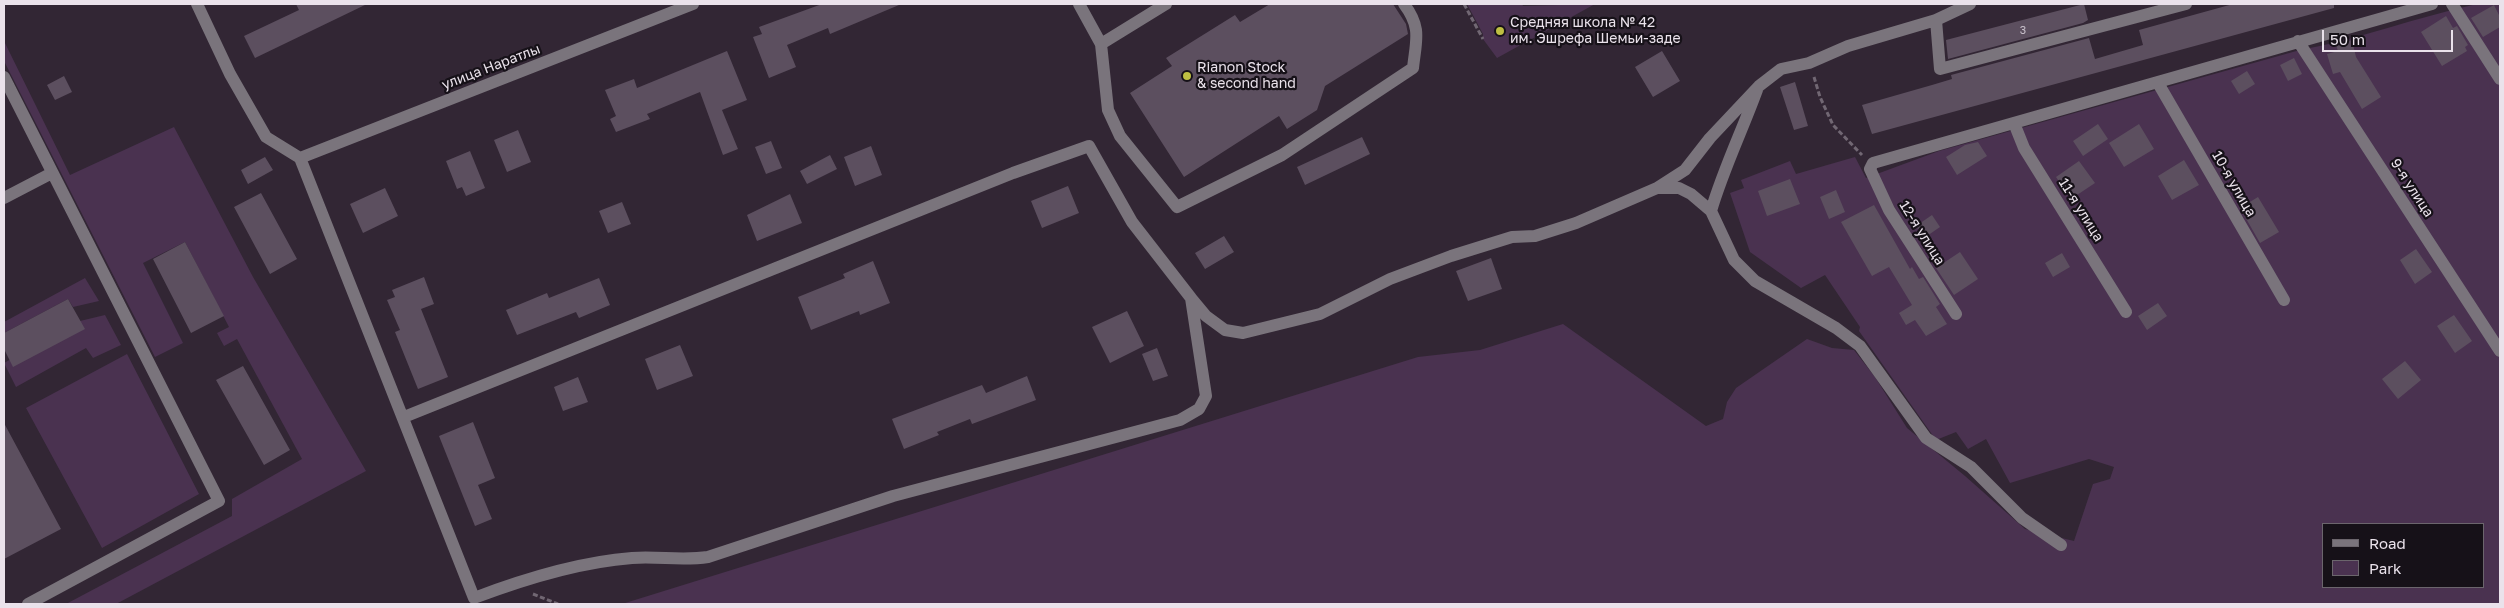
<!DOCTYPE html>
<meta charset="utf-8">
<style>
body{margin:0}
#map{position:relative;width:2504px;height:608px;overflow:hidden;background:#322634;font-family:"Golos Text",sans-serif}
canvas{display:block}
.frame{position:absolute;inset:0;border:5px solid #eae2eb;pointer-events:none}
.legend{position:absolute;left:2322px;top:523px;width:162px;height:65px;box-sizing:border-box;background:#161118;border:1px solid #6b656c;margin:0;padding:6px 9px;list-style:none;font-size:15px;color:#eae2eb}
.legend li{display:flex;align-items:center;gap:10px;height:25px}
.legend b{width:25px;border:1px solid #6b656c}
.scale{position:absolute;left:2322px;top:30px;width:131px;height:22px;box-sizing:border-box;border:2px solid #eae2eb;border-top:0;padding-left:6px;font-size:15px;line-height:18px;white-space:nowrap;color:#eae2eb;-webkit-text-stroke:4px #161118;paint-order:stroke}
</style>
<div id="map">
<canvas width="2504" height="608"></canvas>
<div class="frame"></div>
<ul class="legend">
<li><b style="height:6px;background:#7a747c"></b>Road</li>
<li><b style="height:14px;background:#4a3250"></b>Park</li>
</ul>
<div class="scale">50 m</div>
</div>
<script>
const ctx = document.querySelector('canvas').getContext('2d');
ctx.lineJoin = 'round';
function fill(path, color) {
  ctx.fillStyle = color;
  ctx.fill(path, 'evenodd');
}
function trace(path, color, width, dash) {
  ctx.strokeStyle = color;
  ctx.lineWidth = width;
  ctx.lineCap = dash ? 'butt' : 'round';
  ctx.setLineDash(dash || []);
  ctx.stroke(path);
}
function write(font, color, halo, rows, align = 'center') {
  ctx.font = font + ' "Golos Text",sans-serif';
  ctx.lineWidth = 4.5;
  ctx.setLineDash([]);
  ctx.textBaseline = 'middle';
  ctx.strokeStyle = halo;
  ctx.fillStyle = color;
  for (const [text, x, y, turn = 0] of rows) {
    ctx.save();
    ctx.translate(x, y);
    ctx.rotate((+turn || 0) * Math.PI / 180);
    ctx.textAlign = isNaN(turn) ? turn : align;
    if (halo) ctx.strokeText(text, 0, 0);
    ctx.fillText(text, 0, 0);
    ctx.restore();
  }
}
const green = new Path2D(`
 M1467 4H1522L1523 6 1595 4 1497 58 1483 39V34Z
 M2477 4H2500V604H622L1418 357 1480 350 1563 324 1706 426 1723 419 1727 402 1736 388 1807 339 1832 348 1854 350 1875 377 1907 428 1965 476 2025 529 2074 541 2093 484 2110 479 2114 467 2089 459 2010 483 1986 439 1968 449 1956 432 1936 440 1859 331 1860 327 1825 275 1801 288 1750 252 1730 193 1744 188 1741 180 1790 161 1796 174 1855 157 1866 178 1939 151 2300 50C2360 39 2417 17 2477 4ZM2323 524H2483V587H2323Z
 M4 41 70 175 174 127 253 277 366 471 116 604H66L232 516V499L302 459 237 339 224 346 217 333 229 327 185 242 143 263 183 343 155 357 4 61Z
 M85 278 99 301 73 307 68 299 4 333V322Z
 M105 315 121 345 93 358 86 348 16 387 4 363 80 321Z
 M127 354 199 494 102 548 26 408Z`);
const building = new Path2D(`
 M296 4H367L255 58 244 36 299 10Z
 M822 4 899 5 830 34 828 28 787 45 796 67 769 78 753 37 762 34 759 27Z
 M1270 4H1393L1406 24 1408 34 1325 86 1317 110 1287 129 1279 116 1184 177 1130 93 1172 66 1166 58 1235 15 1240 22Z
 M2084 4 2088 20 2083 23 1948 59 1946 40Z
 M2233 4H2334V8L1872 134 1862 105 1932 85 1952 79 1951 75 2089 38 2095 59 2143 45 2139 30Z
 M2494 5 2500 17V27L2483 37 2471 18Z
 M2446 16 2453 28 2457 26 2468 45 2465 47 2467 51 2442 66 2421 32Z
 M2352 40 2356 57 2381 97 2362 109 2340 72 2333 74 2327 54 2338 51 2336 45Z
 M727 51 747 100 722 110 738 149 723 155 700 92 647 114 650 119 616 132 610 119 616 116 605 90 634 79 637 88Z
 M1662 51 1680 81 1653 97 1635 67Z
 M2294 58 2302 74 2288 81 2280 65Z
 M2247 71 2255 84 2239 94 2231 81Z
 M64 76 72 92 55 100 47 85Z
 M1795 82 1808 126 1794 130 1780 87Z
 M2098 124 2108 139 2083 156 2073 141Z
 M2139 124 2154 149 2124 167 2109 143Z
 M518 130 531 162 507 172 494 140Z
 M1362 137 1370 154 1305 185 1297 167Z
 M771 141 782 168 766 174 755 147Z
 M1978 142 1987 156 1957 175 1946 157 1965 145Z
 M871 146 882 175 855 186 844 157Z
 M470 151 485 188 466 196 462 187 457 189 446 161Z
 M830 155 837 169 807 184 800 171Z
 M265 157 273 170 248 184 241 170Z
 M2184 160 2199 185 2172 200 2158 176Z
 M2079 161 2095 183 2071 199 2056 177Z
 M1790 179 1800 204 1767 216 1758 191Z
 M1068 186 1079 213 1042 228 1031 201Z
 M385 188 398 216 363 233 350 204Z
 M1836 190 1845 212 1829 219 1820 197Z
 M261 193 297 259 270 274 234 207Z
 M790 194 802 223 757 241 747 215Z
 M2258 197 2279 232 2260 243 2240 208Z
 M622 202 631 224 608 233 599 211Z
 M1874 205 1910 269 1912 267 1919 279 1923 277 1940 304 1936 307 1947 324 1926 336 1915 320 1906 325 1899 313 1912 305 1889 267 1872 276 1841 222Z
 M1932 215 1940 227 1924 238 1916 226Z
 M1224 236 1234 252 1205 269 1195 253Z
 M185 242 224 316 191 333 153 259Z
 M2416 249 2432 272 2415 284 2400 260Z
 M1960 252 1978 279 1954 295 1936 268Z
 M2062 253 2070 267 2053 277 2045 263Z
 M1491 258 1502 289 1468 301 1456 271Z
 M873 261 890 303 860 315 859 311 811 330 798 297 845 278 843 274Z
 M424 277 434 304 421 309 448 377 418 389 395 332 400 330 387 300 395 297 392 290Z
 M599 278 610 305 579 318 576 312 517 335 506 310 547 293 549 298Z
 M68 299 85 329 13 367 4 349V333Z
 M2158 303 2167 316 2147 330 2138 316Z
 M1127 311 1144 346 1110 363 1092 327Z
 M2454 315 2472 341 2455 353 2437 326Z
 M680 345 693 376 657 390 645 359Z
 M1157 348 1168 376 1153 381 1142 354Z
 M2405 361 2421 380 2398 399 2382 379Z
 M243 366 290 450 264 465 216 380Z
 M1027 376 1036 400 972 424 970 419 937 432 939 435 904 449 892 419 982 385 986 393Z
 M578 377 588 402 563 411 554 387Z
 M473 422 495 478 478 485 492 519 475 526 439 436Z
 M4 423 61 529 4 559Z`);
const path = new Path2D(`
 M1464 4 1483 39
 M1814 77 1820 97 1833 125 1862 155
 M533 594 558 604`);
const minor = new Path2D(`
 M197 4 230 74 266 137 300 158 474 598C524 579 579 562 632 558 658 556 682 561 708 557L893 496 1180 420 1199 409 1206 396 1191 298 1206 316 1225 330 1243 333 1320 314 1390 279 1451 256 1512 237 1535 236 1576 223 1657 188 1685 170 1710 138 1759 86 1781 69 1809 63 1848 46 1936 20 1970 4
 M1079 4 1101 44 1108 110 1120 136 1177 207 1282 155 1413 68C1416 40 1422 28 1404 4
 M2452 4 2500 79
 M1936 20 1940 69 2186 4
 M2298 41 2500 351
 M1101 44 1166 4
 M4 77 219 501 28 604
 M2158 83 2284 300
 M2014 123 2024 148 2126 312
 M300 158 693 4
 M1658 188H1679L1691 194 1711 211 1734 260 1755 281 1836 328 1860 346 1926 438 1971 467 2022 518 2061 545
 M4 198 52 173
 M1711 211C1723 170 1742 131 1757 90
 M1956 314 1889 210 1870 169 1873 163 2432 4
 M404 417 1013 173 1089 146 1132 222 1191 298`);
const markers = [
 [1500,31,5,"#bebf42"],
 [1187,76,5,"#bebf42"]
];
const numberNames = [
 ["3",2023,31]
];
const poiNames = [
 ["Средняя школа № 42",1510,23],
 ["им. Эшрефа Шемьи-заде",1510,39],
 ["Rianon Stock",1197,68],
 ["& second hand",1197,84]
];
const streetNames = [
 ["улица Наратлы",491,67,-21],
 ["10-я улица",2234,184,60],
 ["9-я улица",2412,188,57],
 ["11-я улица",2081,210,58],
 ["12-я улица",1922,233,58]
];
fill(green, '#4a3250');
fill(building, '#5c4f5f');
trace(path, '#716773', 3, [5, 2.5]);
trace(minor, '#7a747c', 12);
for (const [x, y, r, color] of markers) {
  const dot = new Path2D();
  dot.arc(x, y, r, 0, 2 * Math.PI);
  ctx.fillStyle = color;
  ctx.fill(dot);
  trace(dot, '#161118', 2);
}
write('11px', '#c6bdc8', null, numberNames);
write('14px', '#eae2eb', '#161118', poiNames, 'left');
write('14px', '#eae2eb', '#161118', streetNames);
</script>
